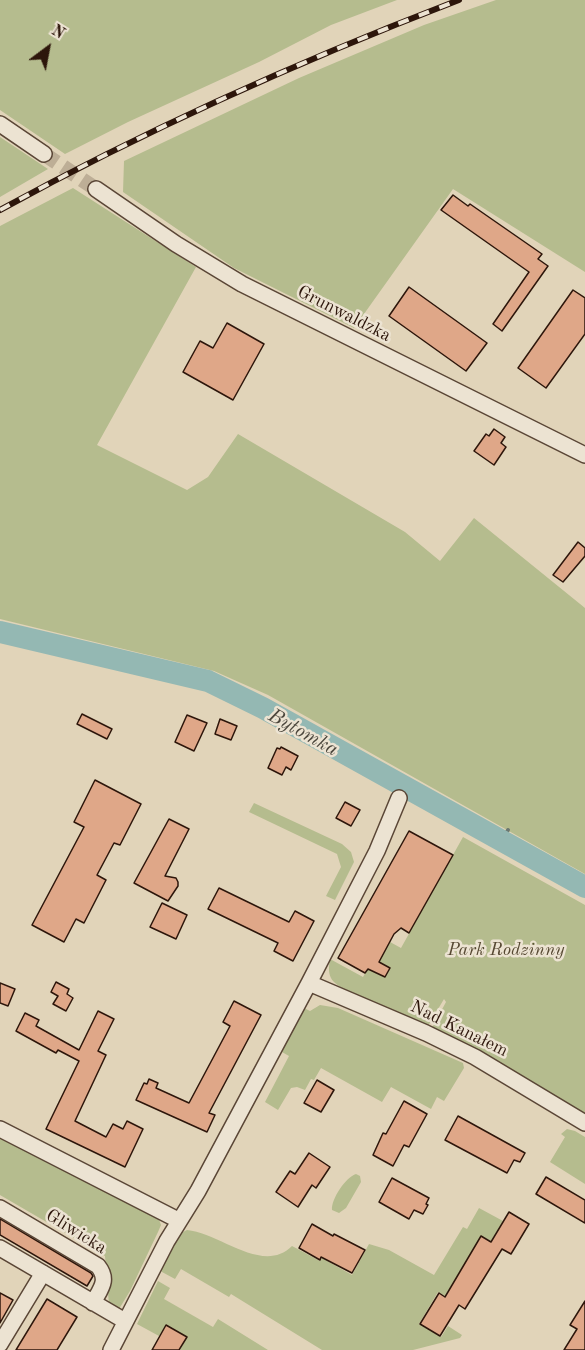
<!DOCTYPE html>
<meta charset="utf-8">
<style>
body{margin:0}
#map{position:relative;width:585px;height:1350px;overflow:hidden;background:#e1d4b9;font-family:"Old Standard TT",serif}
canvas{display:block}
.north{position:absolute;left:18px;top:18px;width:60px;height:60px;-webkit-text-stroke:4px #ece3d2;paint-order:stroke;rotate:32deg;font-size:16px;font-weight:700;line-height:24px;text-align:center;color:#2d160b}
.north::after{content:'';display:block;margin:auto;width:21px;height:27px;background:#2d160b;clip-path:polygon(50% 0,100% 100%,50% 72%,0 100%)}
</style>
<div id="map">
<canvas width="585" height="1350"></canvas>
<div class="north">N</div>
</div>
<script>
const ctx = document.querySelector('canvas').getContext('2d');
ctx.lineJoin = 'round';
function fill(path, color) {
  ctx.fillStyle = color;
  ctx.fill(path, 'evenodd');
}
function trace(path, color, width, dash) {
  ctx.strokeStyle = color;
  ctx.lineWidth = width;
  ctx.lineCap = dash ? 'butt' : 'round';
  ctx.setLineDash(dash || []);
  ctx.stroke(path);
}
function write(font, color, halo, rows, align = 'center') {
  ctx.font = font + ' "Old Standard TT",serif';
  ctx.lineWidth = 5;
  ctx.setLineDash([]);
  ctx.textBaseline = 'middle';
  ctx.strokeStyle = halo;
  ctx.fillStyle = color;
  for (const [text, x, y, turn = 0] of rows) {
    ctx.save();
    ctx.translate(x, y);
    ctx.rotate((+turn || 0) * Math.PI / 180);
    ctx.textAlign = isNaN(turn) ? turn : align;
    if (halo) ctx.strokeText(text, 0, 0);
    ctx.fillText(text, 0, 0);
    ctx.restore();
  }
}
const green = new Path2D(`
 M0 0H397L331 25 259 62 128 122 65 154 0 110Z
 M496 0H585V272L453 189 354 328 234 268 123 192 124 161 299 78 424 25Z
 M0 137 48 169 0 197Z
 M73 188 196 267 97 445 187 490 208 477 238 434 405 532 440 561 474 518 585 608V874L268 695 214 671 0 619V226Z
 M254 803 342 844 351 852 354 862 335 900 326 896 341 867 337 854 249 812Z
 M463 837 585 905V1117L502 1064 432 1028 446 1002 444 999 428 1026C409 1018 338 993 331 978 328 972 329 966 330 959L363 977 378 950 384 953 390 942 401 948Z
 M320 1005 338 1008 463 1063 464 1068 444 1101 437 1097 431 1109 391 1087 382 1102 321 1068 314 1080 311 1079 305 1090 297 1087 291 1088 278 1110 265 1102 289 1056 282 1052 304 1008 310 1011Z
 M567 1129 575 1131 585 1137V1184L550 1162 565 1137 561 1134Z
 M0 1134 158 1217 161 1225 158 1232 130 1291 119 1309 109 1305 105 1256 0 1195Z
 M356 1174 360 1176 361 1182 346 1208 339 1213 332 1210C331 1199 346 1177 356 1174Z
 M479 1208 503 1221 491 1241 481 1236 445 1296 438 1292 419 1324 441 1337 448 1326 462 1335 460 1338 413 1350H322L231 1294 229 1297 181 1269 175 1279 162 1272 161 1269 177 1235 187 1230C220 1233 263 1275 292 1246L320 1261 322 1258 352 1275 369 1244 389 1250 434 1275 463 1227 467 1229Z
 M158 1281 170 1288 164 1299 213 1327 218 1319 268 1350H180L187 1337 166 1325 159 1336 137 1324Z`);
const stream = new Path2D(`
 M501 841 508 830`);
const river = new Path2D(`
 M0 632 208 681 263 708 585 887`);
const building = new Path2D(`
 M453 195 468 206 470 204 542 254 538 259 548 266 502 331 493 324 529 272 441 210Z
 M409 287 487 343 466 371 389 316Z
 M573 290 585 298V334L546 388 518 368Z
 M227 323 264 344 233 400 183 372 200 341 213 348Z
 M494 429 505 437 501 443 506 447 494 465 474 451 486 434 489 436Z
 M578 542 585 548V556L563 582 553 575Z
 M82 714 112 729 107 739 77 724Z
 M187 715 207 723 194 751 175 742Z
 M220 719 237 726 231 740 215 734Z
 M281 747 298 756 291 770 286 767 282 775 268 768 277 748 280 749Z
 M95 780 141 804 120 845 114 843 97 875 106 880 84 923 76 919 64 942 32 925 84 827 74 822Z
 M345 802 360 810 351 826 336 818Z
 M169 819 189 829 165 876 176 878 178 882V886L168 901 134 883Z
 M409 831 453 855 409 933 401 928 394 934 379 962 390 968 385 977 368 969 365 973 338 958Z
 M219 888 289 922 295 911 314 921 293 961 274 951 278 943 208 909Z
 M162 903 187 915 176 939 150 927Z
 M56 982 69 989 67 994 73 998 66 1011 53 1004 58 996 51 992Z
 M0 983 15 989 8 1006 0 1003Z
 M234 1001 261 1015 209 1113 215 1115 207 1132 136 1100 144 1083 147 1084 149 1079 158 1083 156 1088 189 1103 230 1026 223 1022Z
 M98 1011 114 1019 98 1051 106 1055 75 1121 106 1137 113 1124 123 1129 127 1121 143 1129 125 1167 46 1129 79 1061 58 1050 56 1053 16 1031 25 1013 39 1020 36 1026 79 1050Z
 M317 1080 334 1090 321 1112 304 1103Z
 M404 1101 427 1114 409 1147 404 1145 393 1166 373 1155 383 1133 386 1134Z
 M458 1116 525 1153 520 1162 514 1160 507 1173 445 1140Z
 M309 1153 330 1167 316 1188 312 1185 298 1207 276 1192 290 1171 295 1174Z
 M546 1177 585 1200V1223L536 1194Z
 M392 1178 429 1198 426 1204 428 1205 423 1214 414 1210 409 1219 379 1202Z
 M509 1212 529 1224 511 1254 502 1249 465 1309 459 1305 440 1336 420 1324 439 1293 445 1297 481 1236 491 1242Z
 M0 1219 91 1273 93 1276 87 1286 0 1235Z
 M312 1224 333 1236 334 1234 365 1250 352 1273 321 1257 320 1260 299 1248Z
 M0 1293 13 1300 0 1323Z
 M47 1299 77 1317 57 1350H16Z
 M585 1301V1350H564L577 1329 570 1325Z
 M166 1325 187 1337 179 1350H152Z`);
const minorTunnel = new Path2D(`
 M44 154 96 189`);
const minor = new Path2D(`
 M0 124 44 154
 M96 189 176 244 242 284 585 455
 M309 983 426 1033 475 1057 585 1123
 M0 1129 178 1220
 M0 1208 98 1266C109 1280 101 1288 93 1303
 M0 1248 125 1321
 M0 1344 43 1273
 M111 1350 167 1241 198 1191 309 983 377 851 399 798`);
const rail = new Path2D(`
 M0 210C148 129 302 60 459 0`);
const streetNames = [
 ["Grunwaldzka",344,314,27],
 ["Nad Kanałem",459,1029,26],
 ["Gliwicka",76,1232,32]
];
const parkNames = [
 ["Park Rodzinny",506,950]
];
const waterNames = [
 ["Bytomka",303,733,29]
];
fill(green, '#b5bc8e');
trace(stream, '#6b7770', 4);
trace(river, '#94b8b3', 22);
fill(building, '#dfa788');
trace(building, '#2d160b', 1.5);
trace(minorTunnel, '#bdae96', 15, [15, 8]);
trace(minor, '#5a4636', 18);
trace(minor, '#ece3d2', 15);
trace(rail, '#2d160b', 6);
trace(rail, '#ece3d2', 4, [11]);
write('18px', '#2d160b', '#ece3d2', streetNames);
write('italic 18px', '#564832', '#ece3d2', parkNames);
write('italic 20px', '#4c473d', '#ece3d2', waterNames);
</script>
